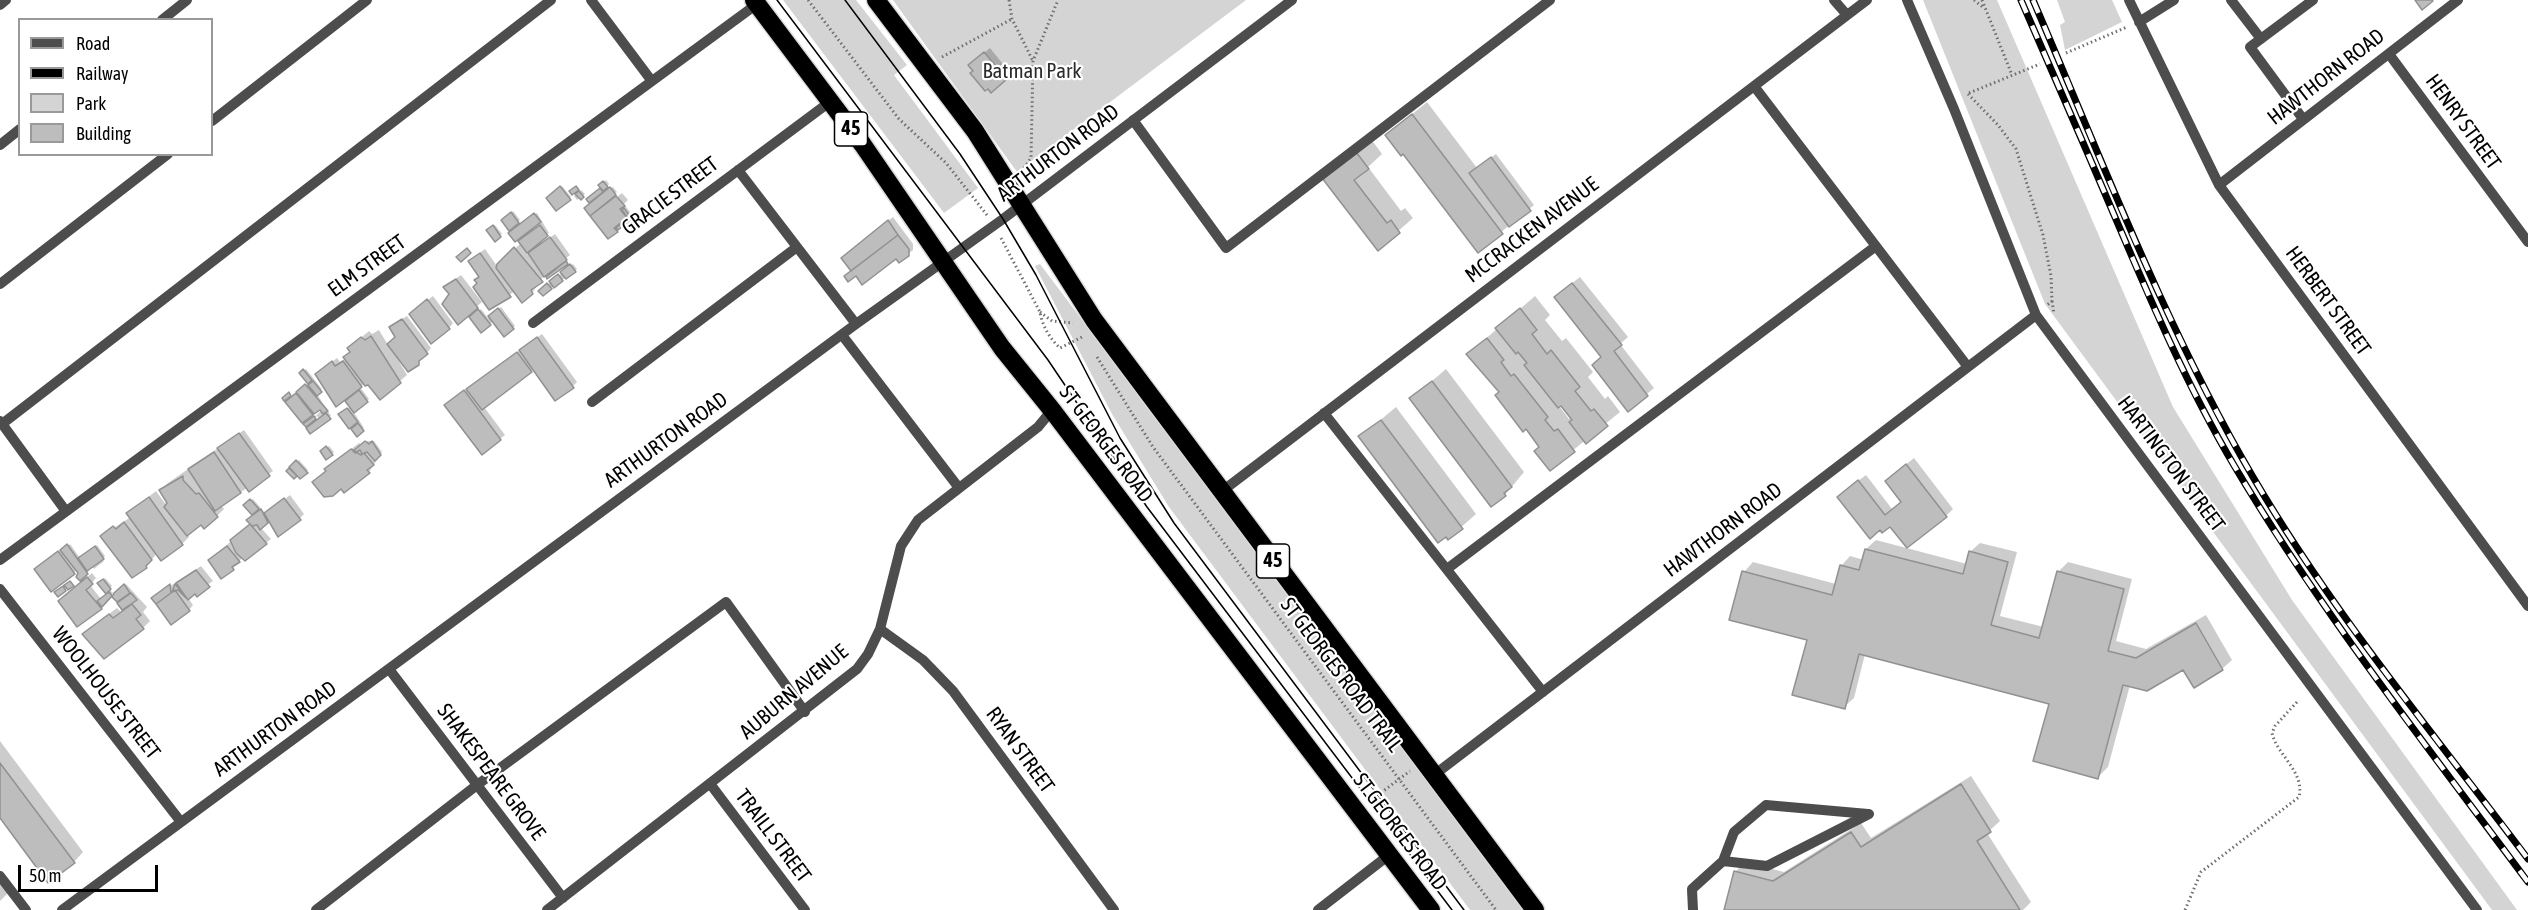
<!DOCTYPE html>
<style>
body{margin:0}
#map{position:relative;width:2528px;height:910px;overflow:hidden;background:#fff;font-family:"Asap Condensed",sans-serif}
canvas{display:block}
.legend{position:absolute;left:18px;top:18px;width:195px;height:138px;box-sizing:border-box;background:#fff;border:2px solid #999;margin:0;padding:8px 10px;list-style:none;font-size:18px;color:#000}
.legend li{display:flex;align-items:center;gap:12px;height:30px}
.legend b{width:30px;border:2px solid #999}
.scale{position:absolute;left:18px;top:865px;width:140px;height:27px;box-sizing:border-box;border:3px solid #000;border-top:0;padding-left:8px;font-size:18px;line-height:21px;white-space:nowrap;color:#000;-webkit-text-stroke:4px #fff;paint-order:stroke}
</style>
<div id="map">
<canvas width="2528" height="910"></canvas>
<ul class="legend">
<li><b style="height:8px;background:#4d4d4d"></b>Road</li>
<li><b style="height:8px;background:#000"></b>Railway</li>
<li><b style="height:16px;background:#d4d4d4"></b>Park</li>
<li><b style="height:16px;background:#bdbdbd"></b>Building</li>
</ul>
<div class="scale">50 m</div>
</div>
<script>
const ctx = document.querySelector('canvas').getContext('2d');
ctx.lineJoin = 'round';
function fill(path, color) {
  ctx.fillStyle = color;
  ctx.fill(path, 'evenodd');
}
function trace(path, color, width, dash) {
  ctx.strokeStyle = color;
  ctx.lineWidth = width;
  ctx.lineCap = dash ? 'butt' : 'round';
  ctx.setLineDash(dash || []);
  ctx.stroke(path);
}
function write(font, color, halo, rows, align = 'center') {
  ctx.font = font + ' "Asap Condensed",sans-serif';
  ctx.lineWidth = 4.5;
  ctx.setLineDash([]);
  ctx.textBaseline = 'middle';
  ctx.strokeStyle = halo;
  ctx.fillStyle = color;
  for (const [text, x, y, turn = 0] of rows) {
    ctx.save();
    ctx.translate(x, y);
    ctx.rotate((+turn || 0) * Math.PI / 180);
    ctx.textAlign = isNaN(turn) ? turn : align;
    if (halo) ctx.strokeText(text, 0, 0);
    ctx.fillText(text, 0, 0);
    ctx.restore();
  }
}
const green = new Path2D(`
 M783 0H856L907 65 894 75 978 188 944 213Z
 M893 0H1246L1017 172Z
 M1923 0H1997L2173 407 2292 600 2517 910H2492L2045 304Z
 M2057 0H2112L2122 22 2065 50 2060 25 2065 22Z
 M1040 264 1526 910H1470L1169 507 1112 414 1035 266Z`);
const shadow = new Path2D(`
 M990 48 1011 74 1006 78 975 70 974 61Z
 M1427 102 1477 168 1496 154 1534 205 1478 251 1403 152 1387 135Z
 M1371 139 1382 154 1368 167 1401 211 1405 208 1413 218 1378 249 1324 178Z
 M606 180 609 184 600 194 613 187 617 192 599 207 588 199 603 187 600 185Z
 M562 186 571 197 557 209 548 198Z
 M581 190 585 194 577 200 574 196Z
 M622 193 628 200 624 204 630 212 618 223 620 225 633 216 617 231 592 217Z
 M513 211 520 220 509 230 503 220Z
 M537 213 549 233 526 251 528 255 555 234 570 255 545 274 532 293 515 291 490 308 479 284 480 276 474 257 485 249 497 266 521 243 511 232Z
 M893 217 913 244V250L908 254 852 270 848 253Z
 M495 225 502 234 495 239 488 230Z
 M573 264 577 269 575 271 551 288 540 291Z
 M461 275 482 302 458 323 450 283Z
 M1580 277 1628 337 1620 344 1654 388 1629 409 1603 356 1563 290Z
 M433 296 453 323 449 328 415 310Z
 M1535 296 1550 315 1545 320 1562 341 1566 338 1593 372 1588 377 1605 399 1608 396 1620 412 1550 469 1540 446 1500 391 1468 354ZM1562 404 1572 417 1569 419 1559 406Z
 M501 307 515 326 504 335 493 321 490 324 471 317 481 309 488 318Z
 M407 316 431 348 418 363 397 358 407 375 380 398 369 383H365L360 387 369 399 353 411 364 428 357 434 340 414 351 406 356 393 322 370 337 358 340 362 346 358 356 342 369 331 372 334 379 330 388 345 396 337 390 327Z
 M542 334 577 382 573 386 534 369 484 407 505 435 500 439 451 401Z
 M306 369 322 389 317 394 331 416 319 419 317 416 306 425 323 409 314 411 302 421 287 402 293 394V397L308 383 301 373Z
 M1446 369 1524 472 1505 495 1411 399Z
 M1396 407 1476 514 1449 538 1360 437Z
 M244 430 273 471 221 505 224 509 217 516 204 527 201 523 188 534 189 537 182 544 161 559 157 553 146 567 107 532 131 517 128 513 156 491 167 506 169 503 161 490 168 483Z
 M367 441H374L382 452 369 472 326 469 359 443 362 445Z
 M329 446 334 452 326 458 321 452Z
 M1914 458 1953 509 1946 516 1891 525 1846 490 1866 475 1892 509 1903 501 1894 474Z
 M299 460 308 470 301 477 297 474 294 477 289 470Z
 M290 495 304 514 300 518 270 520 261 528 271 539 245 559 243 557 233 568 221 577 209 560 251 524 254 515 246 505 253 499 266 514Z
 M1876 540 1967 564 1970 552 1980 543 2017 552 2000 616 2044 627 2058 572 2068 562 2132 579 2116 641 2146 649 2206 615 2232 660 2222 669 2184 668 2130 685 2108 767 2098 777 2050 703 1865 654 1854 698 1844 707 1809 639 1744 572 1753 562 1836 584 1841 566 1850 556 1864 560 1866 549Z
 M70 544 80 558 97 545 105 556 102 559 104 561 94 569 92 566 88 569 89 571 80 579 77 570 51 590 40 565Z
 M201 566 213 581 188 598 193 605 189 610 155 596Z
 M92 573 96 578 90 585 101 599 108 594 99 583 105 578 112 586 109 589 113 593 101 608 65 596Z
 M126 584 147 607 143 612 150 621 143 628 91 627 117 608 121 612 124 610 114 597Z
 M0 741 83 852 74 862 0 816Z
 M1971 776 2000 821 1987 833 2031 902 2023 910H1726L1735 872 1745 862 1784 872 1861 823 1871 838Z
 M0 877 10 891 0 901Z`);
const building = new Path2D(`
 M2415 0H2432L2433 1 2422 10Z
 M984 52 1007 79 991 93 988 89 985 91 970 73 973 71 968 65Z
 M1412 114 1503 234 1478 253 1403 154 1401 156 1385 135Z
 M1356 152 1369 169 1354 180 1387 223 1391 220 1400 233 1378 251 1322 178Z
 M1491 157 1531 211 1509 227 1469 173Z
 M603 181 608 187 603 191 598 185Z
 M560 186 571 200 556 211 546 198Z
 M576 186 579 190 572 195 569 191Z
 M610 187 616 195 590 216 584 208Z
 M600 188 603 192 589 203 586 199Z
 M579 191 584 197 581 200 575 194Z
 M616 196 625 206 620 209 627 218 614 228 618 232 608 239 590 216Z
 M624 208 632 219 618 230 616 228 628 218 622 210Z
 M511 212 519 223 509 231 501 220Z
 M534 213 541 222 515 242 508 233Z
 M888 220 898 235 851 271 841 258Z
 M493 225 501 237 495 242 486 230Z
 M540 225 548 236 527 253 518 241Z
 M898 235 909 249V256L899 263 896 259 862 285 856 276 848 282 844 276Z
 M550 237 567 260 544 277 528 253Z
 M514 247 543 282 531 290 533 294 522 303 496 268 497 264Z
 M467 248 471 253 461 262 456 257Z
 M480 253 511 297 489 310 473 287 477 283 474 280 479 277 468 261Z
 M566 261 568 264 547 279 546 277Z
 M570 264 576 272 566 279 560 272Z
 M558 274 563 281 554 288 549 281Z
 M456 279 478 308 458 325 442 304 449 294 443 287Z
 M547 283 552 289 543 296 538 291Z
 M1572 283 1622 345 1614 351 1648 396 1628 412 1592 365 1601 357 1554 297Z
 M427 299 450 329 431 344 409 314Z
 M498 308 514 329 504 337 488 316Z
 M1520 308 1537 330 1532 334 1547 354 1551 350 1580 387 1575 391 1591 411 1594 409 1608 426 1586 444 1569 422 1572 420 1561 406 1558 408 1524 365 1527 363 1518 352 1516 354 1495 328Z
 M478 309 491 325 481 333 469 317Z
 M402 319 428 354 419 361V365L408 372 387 344 395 337 389 327Z
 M371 336 401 383 380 400 368 385 365 386 343 357 350 352 347 348 361 337 365 340Z
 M537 337 574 388 555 401 519 350Z
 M1487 338 1504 360 1501 362 1511 376 1514 374 1548 417 1545 420 1554 431 1558 429 1575 452 1550 471 1534 451 1539 447 1526 429 1523 432 1495 395 1499 392 1466 354Z
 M517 352 532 372 482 410 466 389Z
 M332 361 335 366 343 361 362 387 336 407 315 374Z
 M303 369 312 380 308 384 299 373Z
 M313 381 322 392 317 396 308 385Z
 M1432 381 1512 487 1504 493 1506 496 1491 507 1409 398Z
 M305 384 328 411 323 414 320 410 314 414 296 392Z
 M359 390 368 402 354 413 345 401Z
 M464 390 501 440 482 455 444 405Z
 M289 392 291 396 284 401 282 398Z
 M296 393 313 415 302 423 285 402Z
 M347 408 358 422 349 429 338 414Z
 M326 413 331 419 310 434 306 428Z
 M314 416 316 419 306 427 303 424Z
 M1381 420 1463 529 1448 540 1446 537 1438 543 1358 436Z
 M358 423 364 431 357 437 351 429Z
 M239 433 270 476 249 492 217 448Z
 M365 441 369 444 372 441 381 455 375 461 367 452 362 454 360 450 355 453 353 451Z
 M326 446 333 455 326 460 320 451Z
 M351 449 361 455 364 453 374 465 367 470 370 473 344 493 341 489 333 496 324 497 312 482 326 471 324 469Z
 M214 452 241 493 215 511 188 469Z
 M296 460 308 473 300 479 289 467Z
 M1906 464 1947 517 1907 548 1890 527 1882 533 1880 530 1870 539 1837 497 1858 480 1885 515 1901 502 1885 481Z
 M289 468 297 476 294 479 286 471Z
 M183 476V480L196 494 199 493 218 517 204 529 201 525 187 536 164 507 167 503 159 490Z
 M149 497 183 545 161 561 126 513Z
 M284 498 301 520 278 537 264 513Z
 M250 499 259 509 252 515 243 505Z
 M261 509 268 523 260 530 257 525 252 526 246 520Z
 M124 522 152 560 146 566 147 568 132 578 100 536 113 526 116 529Z
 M250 524 267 544 245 561 236 553 230 540Z
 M67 544 88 574 80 581 76 577 78 573 60 550Z
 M95 546 104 559 87 571 78 558Z
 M227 546 240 562 232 567 234 570 221 579 208 560Z
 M1865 549 1963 574 1969 551 2008 562 1991 625 2039 638 2057 571 2124 589 2108 651 2136 658 2196 623 2223 670 2194 688 2183 670 2147 691 2123 685 2098 779 2033 761 2049 704 1859 654 1845 709 1792 695 1807 640 1729 620 1742 571 1832 595 1840 565 1859 570Z
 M58 551 75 574 51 592 34 569Z
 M196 570 210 587 197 597 195 594 188 600 176 583Z
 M87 577 93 584 86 590 102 609 77 627 58 601Z
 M103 579 111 589 106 594 97 583Z
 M70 581 74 586 68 590 64 585Z
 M124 584 130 593 117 602 112 597 114 593Z
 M170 584 171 593 156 604 151 598Z
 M175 584 181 591 186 598 178 590 172 592Z
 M63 586 66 591 58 597 54 592Z
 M175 590 190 611 171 625 156 604Z
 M109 592 112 596 102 607 97 601Z
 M131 593 137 600 122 610 117 603Z
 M132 604 141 615 136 619 144 629 104 659 82 634 109 614 113 618Z
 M0 763 75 863 48 883 0 818Z
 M1961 784 1991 832 1977 841 2020 910H1724L1734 871 1773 881 1851 832 1861 847Z`);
const path = new Path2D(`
 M808 0 899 119 946 163 987 215
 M1009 0 1012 19 1033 61
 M1974 0 1984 8
 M1982 0 2012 75
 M2066 53 2127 27
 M942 57 1012 19
 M1969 93 2040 64
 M1968 94 1998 125 2016 149 2043 235 2051 276 2052 301 2046 306
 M1024 168 1031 158 1033 61 1058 0
 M1001 238 1040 312C1042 325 1050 339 1060 348L1084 336
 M2052 301 2054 314
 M1040 312 1052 321 1073 323
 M1097 357 1153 447 1496 910
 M1370 801 1410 771
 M2185 910 2201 872 2299 797C2305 772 2277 755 2272 733L2275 726 2297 702`);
const minor = new Path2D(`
 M591 0 651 80
 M1834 0 1847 15
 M1907 0 1954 109 2036 315 2477 910
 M2129 0 2219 185 2528 606
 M2231 0 2261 39
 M0 5 6 0
 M162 20 187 0
 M2139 22 2174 0
 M2389 54 2528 242
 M1754 86 1968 367
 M2303 119 2250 47 2313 0
 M1133 120 1226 248 1550 0
 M212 121 367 0
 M0 145 20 129
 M738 170 856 324
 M2219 185 2458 0
 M0 284 168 154
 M533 323 831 101
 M842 335 959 488
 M592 402 797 247
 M1324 413 1543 692
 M0 421 65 510
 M2 424 551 0
 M1221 492 1867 0
 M0 560 757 4
 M1447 569 1876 246
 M0 589 181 822
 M880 629 923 660 953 691 1114 910
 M389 669 563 898
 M1434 775 2036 315
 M711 785 805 910
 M1723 861 1734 832 1766 805 1868 814
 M0 876 26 910
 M62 910 856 324 1003 219 1292 0
 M316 910 477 785 726 602 805 712
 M547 910 857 669 868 654 880 629 901 546 918 520 1038 427 1052 410
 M1318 910 1389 855
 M1693 910 1692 889 1723 861 1767 866 1869 814`);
const highway = new Path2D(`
 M754 0 863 145 1002 348 1052 410 1431 910
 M876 0 975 131 1094 320 1535 910`);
const tram = new Path2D(`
 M777 0 1048 360 1147 507 1452 910
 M845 0 960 154 1003 219 1036 275 1120 438 1174 523 1464 910`);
const rail = new Path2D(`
 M2021 0C2050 67 2080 135 2109 203 2147 292 2185 383 2235 467 2321 612 2427 746 2528 882
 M2033 0C2102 160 2165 327 2253 477 2332 612 2434 734 2528 859`);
const shields = [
 [851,129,33],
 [1273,561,33]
];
const shieldNames = [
 ["45",851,129],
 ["45",1273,561]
];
const parkNames = [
 ["Batman Park",1032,71]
];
const streetNames = [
 ["HAWTHORN ROAD",2326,77,-38],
 ["HENRY STREET",2463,122,54],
 ["ARTHURTON ROAD",1058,153,-37],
 ["GRACIE STREET",670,196,-37],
 ["MCCRACKEN AVENUE",1532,230,-37],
 ["ELM STREET",367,266,-36],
 ["HERBERT STREET",2328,301,54],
 ["ARTHURTON ROAD",666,440,-36],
 ["ST GEORGES ROAD",1106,444,53],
 ["HARTINGTON STREET",2171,464,53],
 ["HAWTHORN ROAD",1723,530,-37],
 ["ST GEORGES ROAD TRAIL",1341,675,53],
 ["AUBURN AVENUE",794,692,-40],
 ["WOOLHOUSE STREET",106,693,52],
 ["ARTHURTON ROAD",275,729,-36],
 ["RYAN STREET",1020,750,54],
 ["SHAKESPEARE GROVE",491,772,53],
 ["ST GEORGES ROAD",1400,832,53],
 ["TRAILL STREET",773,836,53]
];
fill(green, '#d4d4d4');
fill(shadow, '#0003');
fill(building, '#bdbdbd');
trace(building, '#919191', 1.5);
trace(highway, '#dbdbdb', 21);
trace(path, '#6f6f6f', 3, [1.5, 3]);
trace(minor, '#4d4d4d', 10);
trace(highway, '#000', 18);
trace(tram, '#000', 1.5);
trace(rail, '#000', 7);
trace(rail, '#fff', 4.5, [14]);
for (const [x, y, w] of shields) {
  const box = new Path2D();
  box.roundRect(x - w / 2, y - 17, w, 34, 4.5);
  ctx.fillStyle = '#fff';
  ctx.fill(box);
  trace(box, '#000', 1.5);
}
write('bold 20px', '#000', null, shieldNames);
write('21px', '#2b2b2b', '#fff', parkNames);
write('21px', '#000', '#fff', streetNames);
</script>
